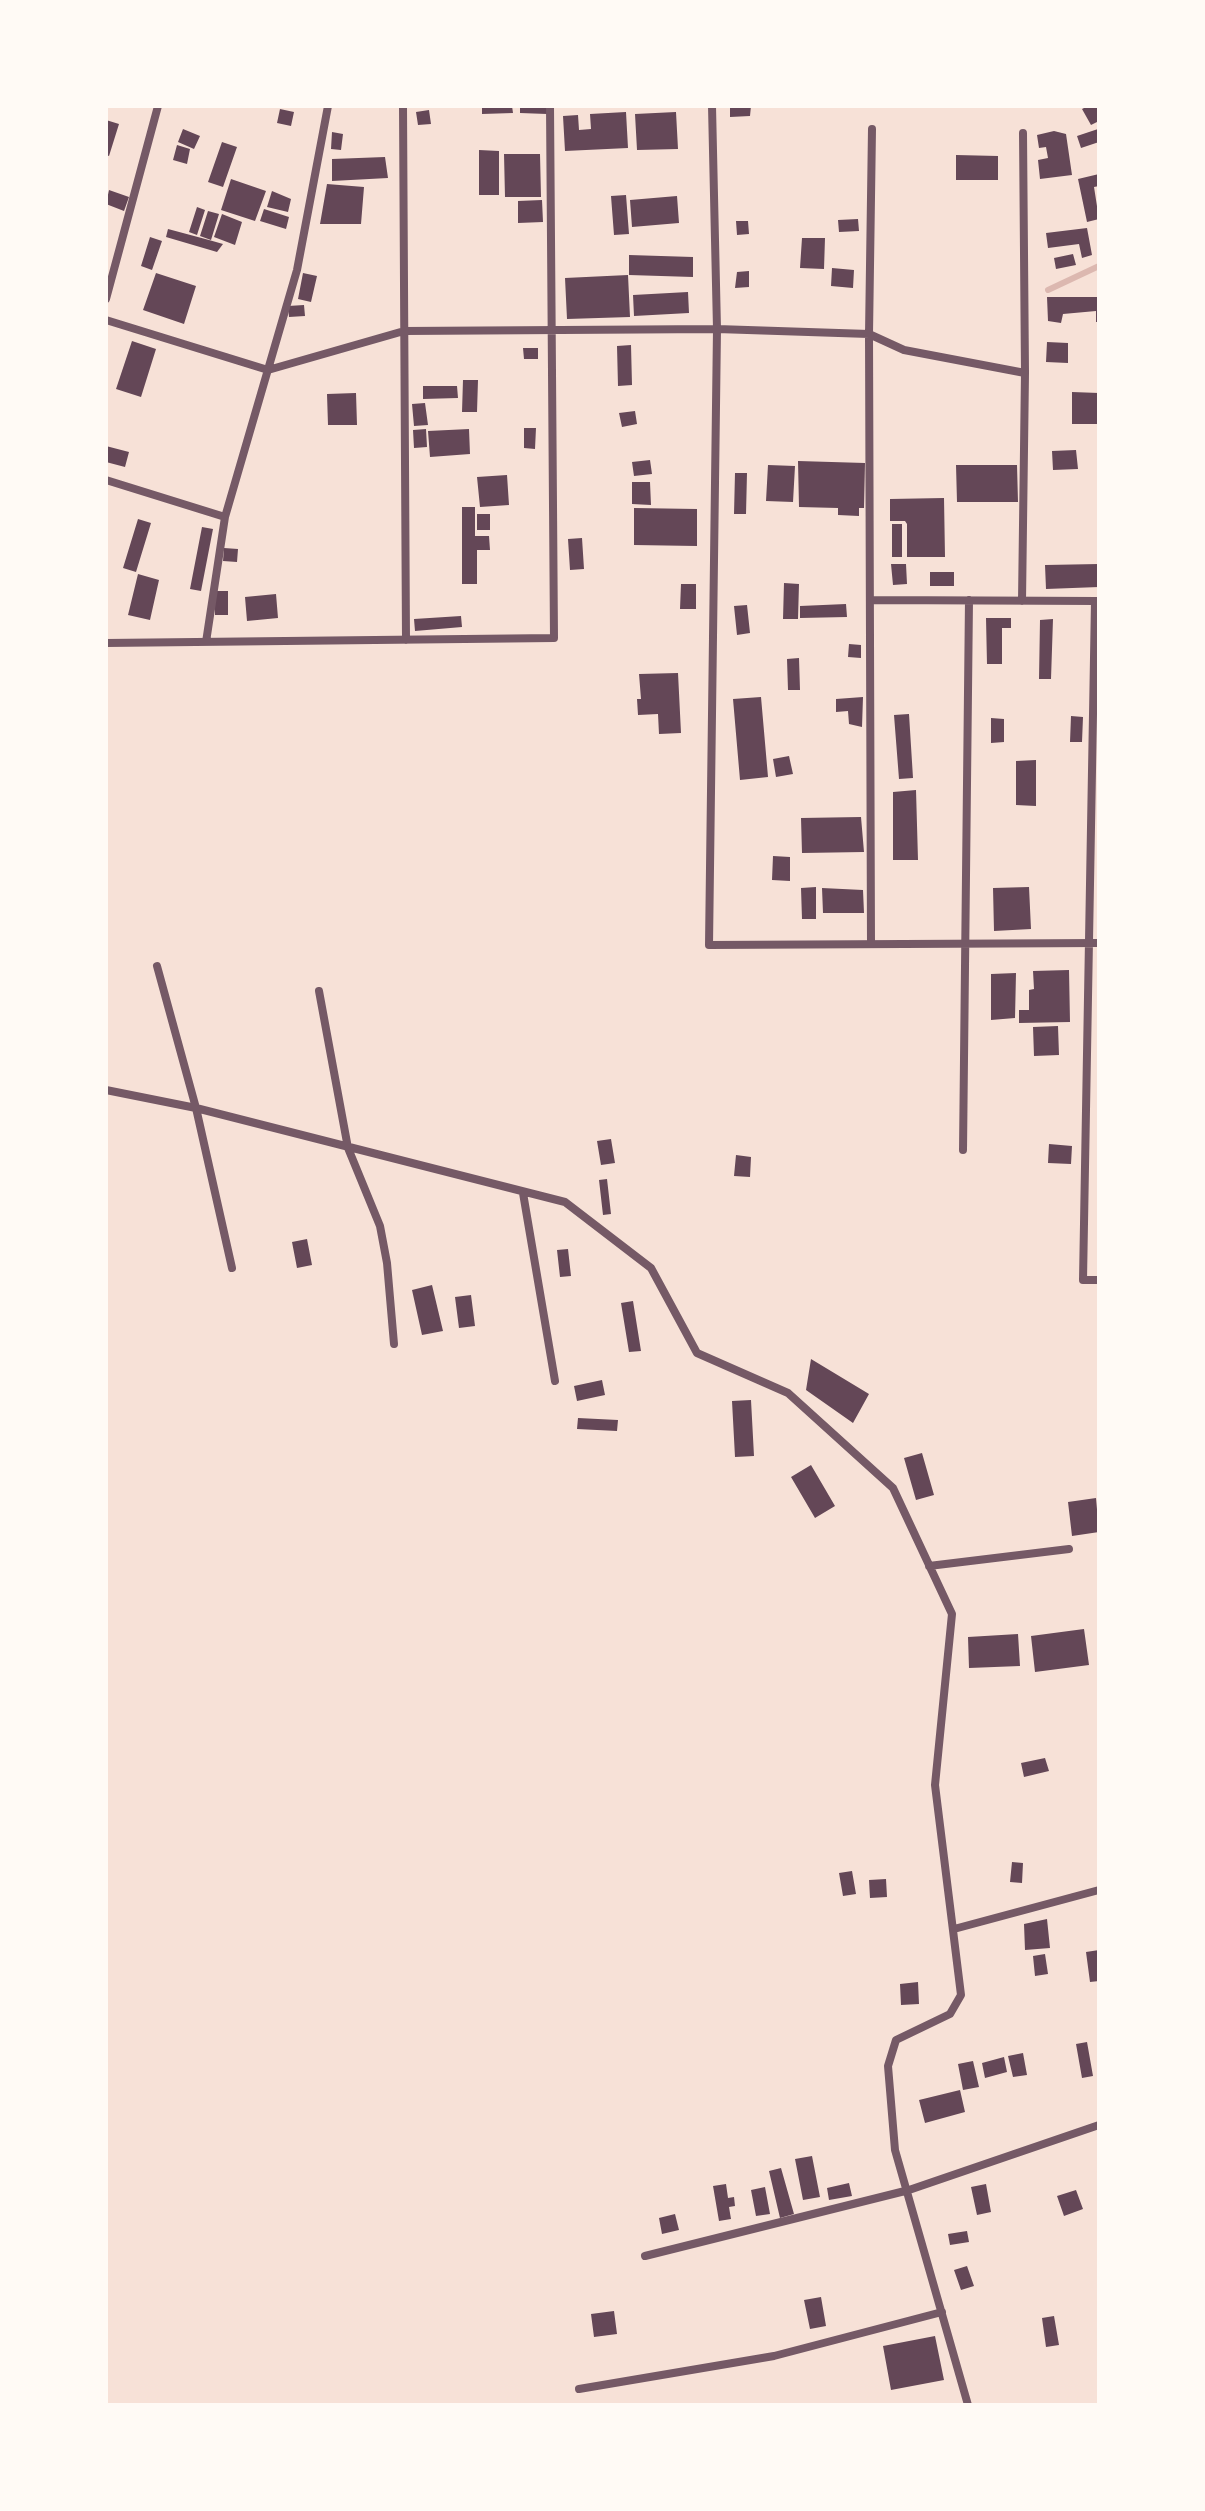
<!DOCTYPE html>
<style>
body{margin:0}
#map{position:relative;width:1205px;height:2511px;overflow:hidden;background:#f7e1d7;font-family:"Public Sans",sans-serif}
canvas{display:block}
.frame{position:absolute;inset:0;border:108px solid #fffaf5;pointer-events:none}
</style>
<div id="map">
<canvas width="1205" height="2511"></canvas>
<div class="frame"></div>
</div>
<script>
const ctx = document.querySelector('canvas').getContext('2d');
ctx.lineJoin = 'round';
function trace(path, color, width, dash) {
  ctx.strokeStyle = color;
  ctx.lineWidth = width;
  ctx.lineCap = dash ? 'butt' : 'round';
  ctx.setLineDash(dash || []);
  ctx.stroke(path);
}
function fill(path, color) {
  ctx.fillStyle = color;
  ctx.fill(path, 'evenodd');
}
const stream = new Path2D(`
 M1048 290 1099 266`);
const building = new Path2D(`
 M482 106H512L513 113 482 114Z
 M520 106H547V114L520 113Z
 M730 106H751L750 116 730 117Z
 M1088 106H1096L1099 112V121L1091 125 1082 109Z
 M280 109 294 112 291 126 277 123Z
 M429 110 431 124 418 125 416 112Z
 M626 112 628 148 565 151 563 116 578 115 579 130 591 129 590 114Z
 M676 112 678 149 637 150 635 114Z
 M106 120 119 124 109 156 106 155Z
 M183 129 200 136 194 149 178 142Z
 M1098 129 1099 142 1081 148 1077 136Z
 M1054 131 1066 134 1072 175 1040 179 1038 160 1048 158 1046 147 1039 148 1037 135Z
 M332 132 343 134 341 150 331 149Z
 M222 142 237 147 223 187 208 182Z
 M177 145 190 149 187 164 173 160Z
 M479 150 499 151V195H479Z
 M504 154H540L541 197H505Z
 M956 155 998 156V180H956Z
 M385 157 388 178 332 181V159Z
 M1099 174V186L1094 187 1099 219 1087 222 1078 179Z
 M231 179 266 191 255 221 221 210Z
 M327 184 364 187 361 224H320Z
 M109 190 129 197 124 211 106 204Z
 M272 191 291 199 288 212 267 207Z
 M626 195 629 234 614 235 611 196Z
 M677 196 679 223 632 227 630 200Z
 M542 200 543 222 518 223V201Z
 M197 207 205 210 197 235 189 232Z
 M264 209 289 217 286 229 260 221Z
 M208 211 219 214 211 240 200 236Z
 M222 214 242 222 235 245 214 237Z
 M858 219 859 231 839 232 838 220Z
 M736 221H748L749 234 737 235Z
 M1087 228 1092 255 1082 258 1079 244 1048 248 1046 233Z
 M168 229 209 240 223 244 217 252 166 237Z
 M150 237 162 241 152 270 141 266Z
 M802 238H825L824 269 800 268Z
 M1073 254 1076 265 1056 269 1054 258Z
 M629 255 693 257V277L629 275Z
 M832 268 854 270 853 288 831 286Z
 M749 271V287L735 288 737 272Z
 M156 273 196 286 184 324 143 310Z
 M303 273 317 276 311 302 298 299Z
 M628 275 630 317 567 319 565 278Z
 M688 292 689 313 634 316 633 295Z
 M1047 297H1099V322H1096V311L1063 314 1061 323 1048 321Z
 M304 305 305 316 289 317 288 306Z
 M132 341 156 349 141 397 116 389Z
 M1047 342 1068 343V363L1046 362Z
 M631 345 632 385 618 386 617 346Z
 M523 348H538V359H524Z
 M463 380H478L477 412H462Z
 M423 386H457L458 398 423 399Z
 M1072 392 1099 393V424H1072Z
 M356 393 357 425H328L327 394Z
 M425 403 428 425 414 426 412 404Z
 M635 411 637 424 622 427 619 413Z
 M524 428H536L535 449 524 448Z
 M426 429 427 447 414 448 413 430Z
 M469 429 470 454 430 457 428 431Z
 M106 446 129 452 125 467 106 462Z
 M1076 450 1078 469 1053 470 1052 451Z
 M650 460 652 474 634 476 632 462Z
 M798 461 865 463 864 508H859V516L838 515V508L799 507Z
 M768 465 795 466 793 502 766 501Z
 M956 465H1017L1018 502H957Z
 M735 473H747L746 514H734Z
 M507 475 509 505 480 507 477 477Z
 M632 482H650L651 505 632 504Z
 M944 498 945 557H907V524L905 521H890V499Z
 M462 507H475V536H489L490 550H477V584H462Z
 M634 508 697 509V546L634 545Z
 M477 514H490V530H477Z
 M138 519 151 523 136 572 123 568Z
 M892 524H902V557H892Z
 M202 527 213 529 201 591 190 589Z
 M582 538 584 569 570 570 568 539Z
 M224 548 238 549 237 562 223 561Z
 M891 564H906L907 584 893 585Z
 M1099 564V587L1046 589 1045 565Z
 M930 572H954V586H930Z
 M138 574 159 580 150 620 128 615Z
 M784 583 799 584 798 619H783Z
 M681 584H696V609H680Z
 M215 591H228V615H215Z
 M276 594 278 618 247 621 245 597Z
 M846 604 847 617 800 618V606Z
 M747 605 750 633 737 635 734 606Z
 M461 616 462 627 415 631 414 619Z
 M986 618H1011V628H1002V664H987Z
 M1053 619 1051 679H1039L1040 620Z
 M849 644 861 645V658L848 657Z
 M799 658 800 690H788L787 659Z
 M678 673 681 733 659 734 658 714 638 715 637 699H641L639 674Z
 M761 697 768 777 740 780 733 699Z
 M863 697 862 727 849 724 848 711 836 712V699Z
 M909 714 913 778 899 779 894 715Z
 M1071 716 1083 717 1082 742H1070Z
 M991 718 1004 719V742L991 743Z
 M789 756 793 774 776 777 773 759Z
 M1036 760V806L1016 805V761Z
 M916 790 918 860H893V792Z
 M861 817 864 852 802 853 801 818Z
 M773 856 790 857V881L772 880Z
 M816 887V919H802L801 888Z
 M1029 887 1031 929 994 931 993 888Z
 M822 888 863 890 864 913H823Z
 M1069 970 1070 1022 1019 1023V1010H1029V990L1034 989 1033 971Z
 M1016 973 1015 1018 991 1020V974Z
 M1058 1026 1059 1055 1034 1056 1033 1027Z
 M611 1139 615 1163 601 1165 597 1141Z
 M1049 1144 1072 1146 1071 1164 1048 1163Z
 M736 1155 751 1157 750 1177 734 1176Z
 M607 1179 611 1214 603 1215 599 1180Z
 M307 1239 312 1265 297 1268 292 1242Z
 M568 1249 571 1276 560 1277 557 1250Z
 M432 1285 443 1331 422 1335 412 1290Z
 M471 1295 475 1326 459 1328 455 1297Z
 M633 1301 641 1351 629 1352 621 1303Z
 M811 1359 869 1394 853 1423 806 1390Z
 M602 1380 605 1395 577 1401 574 1386Z
 M751 1400 754 1456 735 1457 732 1401Z
 M578 1418 618 1420 617 1431 577 1429Z
 M922 1453 934 1495 916 1500 904 1458Z
 M811 1465 835 1506 815 1518 791 1477Z
 M1096 1498 1099 1532 1072 1536 1068 1502Z
 M1084 1629 1089 1665 1035 1672 1031 1636Z
 M1018 1634 1020 1666 969 1668 968 1637Z
 M1045 1758 1049 1771 1024 1777 1021 1763Z
 M1012 1862 1023 1863 1022 1883 1010 1882Z
 M852 1871 856 1894 843 1896 839 1873Z
 M886 1879 887 1897 870 1898 869 1880Z
 M1047 1919 1050 1948 1025 1950 1024 1924Z
 M1099 1950V1981L1090 1982 1086 1952Z
 M1045 1954 1048 1974 1035 1976 1033 1956Z
 M918 1982 919 2004 901 2005 900 1984Z
 M1087 2042 1093 2076 1082 2078 1076 2044Z
 M1023 2053 1027 2075 1013 2077 1008 2056Z
 M1004 2057 1007 2072 985 2078 982 2063Z
 M973 2061 979 2087 963 2090 958 2064Z
 M960 2090 965 2112 925 2123 919 2100Z
 M812 2156 820 2197 803 2200 795 2159Z
 M781 2168 794 2214 780 2218 769 2171Z
 M849 2183 852 2196 829 2200 827 2188Z
 M726 2184 728 2198 734 2197 735 2206 729 2207 731 2219 719 2221 713 2186Z
 M986 2184 991 2212 977 2215 971 2187Z
 M765 2187 770 2214 756 2216 751 2190Z
 M1076 2190 1083 2209 1064 2216 1057 2196Z
 M675 2214 679 2230 662 2234 659 2218Z
 M967 2231 969 2242 950 2245 948 2234Z
 M967 2266 974 2286 961 2290 954 2270Z
 M821 2297 826 2326 810 2329 804 2300Z
 M614 2311 617 2334 594 2337 591 2314Z
 M1054 2316 1059 2345 1046 2347 1042 2318Z
 M935 2336 944 2380 891 2390 883 2346Z`);
const path = new Path2D(`
 M106 2404 107 2405`);
const minor = new Path2D(`
 M403 106 406 640
 M712 106 717 329 709 945 1099 943
 M106 299 158 106
 M106 320 268 370 404 331 717 329 869 334 904 350 1025 373
 M106 480 225 517
 M870 600 1097 601
 M1022 601 1025 373 1023 133
 M1095 601 1083 1280H1099
 M206 642 225 517 297 270 328 106
 M106 643 554 638 550 106
 M871 944 869 334 872 129
 M157 966 196 1108 232 1268
 M319 991 348 1148 380 1226 387 1263 394 1344
 M106 1090 196 1108 565 1202 651 1268 697 1353 788 1393 893 1488 952 1614 935 1785 961 1995 950 2014 896 2040 888 2066 895 2150 968 2405
 M963 1150 969 600
 M523 1193 555 1381
 M929 1566 1069 1549
 M954 1929 1099 1890
 M645 2256 909 2190 1099 2125
 M579 2389 774 2356 942 2312`);
trace(stream, '#dcb8b0', 6);
fill(building, '#644757');
trace(path, '#4a2c40', 4);
trace(minor, '#755966', 8);
</script>
